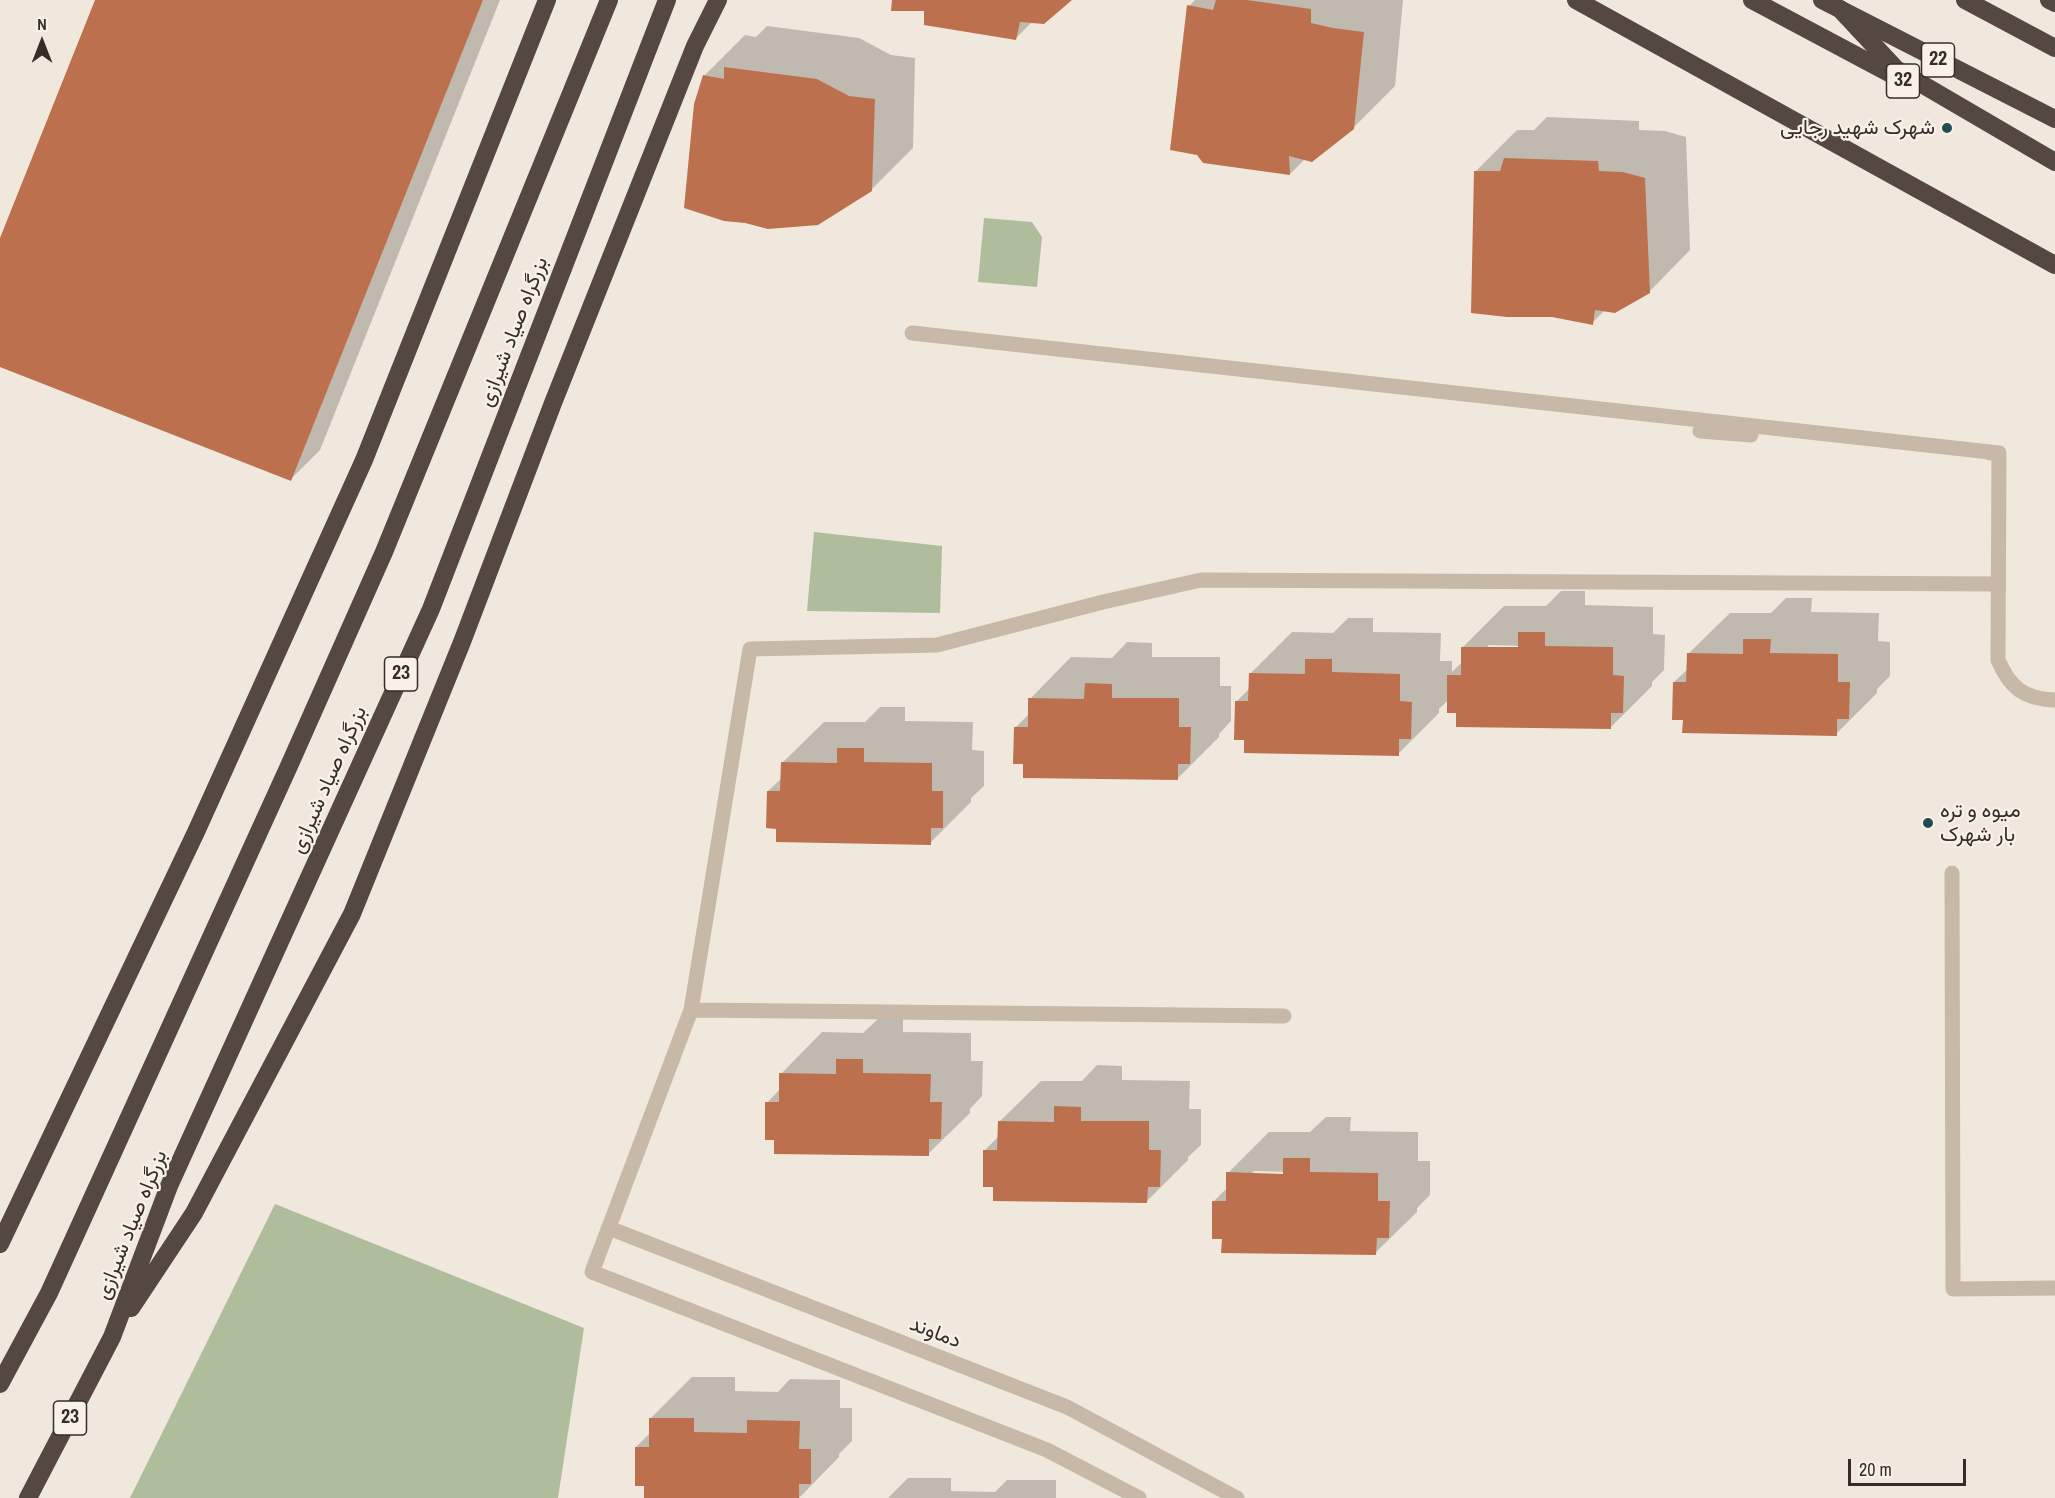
<!DOCTYPE html>
<meta charset="utf-8">
<style>
body{margin:0}
#map{position:relative;width:2055px;height:1498px;overflow:hidden;background:#f0e8dc;font-family:"Archivo Narrow",sans-serif}
canvas{display:block}
.north{position:absolute;left:12px;top:12px;width:60px;height:60px;-webkit-text-stroke:4px #f8f1e7;paint-order:stroke;rotate:0deg;font-size:16px;font-weight:700;line-height:24px;text-align:center;color:#342d28}
.north::after{content:'';display:block;margin:auto;width:21px;height:27px;background:#342d28;clip-path:polygon(50% 0,100% 100%,50% 72%,0 100%)}
.scale{position:absolute;left:1848px;top:1459px;width:118px;height:27px;box-sizing:border-box;border:3px solid #342d28;border-top:0;padding-left:8px;font-size:18px;line-height:21px;white-space:nowrap;color:#342d28;-webkit-text-stroke:4px #f8f1e7;paint-order:stroke}
</style>
<div id="map">
<canvas width="2055" height="1498"></canvas>
<div class="north">N</div>
<div class="scale">20 m</div>
</div>
<script>
const ctx = document.querySelector('canvas').getContext('2d');
ctx.lineJoin = 'round';
function fill(path, color) {
  ctx.fillStyle = color;
  ctx.fill(path, 'evenodd');
}
function trace(path, color, width, dash) {
  ctx.strokeStyle = color;
  ctx.lineWidth = width;
  ctx.lineCap = dash ? 'butt' : 'round';
  ctx.setLineDash(dash || []);
  ctx.stroke(path);
}
function write(font, color, halo, rows, align = 'center') {
  ctx.font = font + ' "Archivo Narrow",Vazirmatn,sans-serif';
  ctx.lineWidth = 4.5;
  ctx.setLineDash([]);
  ctx.textBaseline = 'middle';
  ctx.strokeStyle = halo;
  ctx.fillStyle = color;
  for (const [text, x, y, turn = 0] of rows) {
    ctx.save();
    ctx.translate(x, y);
    ctx.rotate((+turn || 0) * Math.PI / 180);
    ctx.textAlign = isNaN(turn) ? turn : align;
    if (halo) ctx.strokeText(text, 0, 0);
    ctx.fillText(text, 0, 0);
    ctx.restore();
  }
}
const green = new Path2D(`
 M984 218 1032 222 1042 237 1037 287 978 282Z
 M814 532 942 546 940 613 807 611Z
 M275 1204 584 1328 558 1498H130Z`);
const shadow = new Path2D(`
 M97 0H500L320 450 290 480 0 365V242Z
 M894 0H1070L1032 22 1016 38Z
 M1195 0H1403L1395 86 1353 128 1305 159 1290 174 1189 6Z
 M767 26 859 38 891 55 915 58 913 148 871 190 704 76 745 35 756 37Z
 M1547 117 1639 121V130L1665 131 1686 137 1690 250 1649 292 1605 310 1592 323 1476 171 1517 130H1534Z
 M1561 591H1585V605L1653 607V634L1665 635 1664 670 1652 682V686L1610 728 1458 712 1448 700 1439 709V713L1398 754 1246 738 1236 702 1250 688V674L1292 632 1333 633 1348 618H1373V632L1441 633 1440 661H1452V672L1462 662 1463 647 1504 606H1546ZM1488 645 1525 646V649L1488 648Z
 M1786 598H1812L1811 612 1879 613 1878 641 1890 642V676L1877 689V693L1836 734 1684 718 1674 682 1688 669V654L1730 613H1771Z
 M1127 642 1152 643V657H1220V686H1231V721L1219 734V737L1177 779 1025 763 1016 727 1029 714 1030 699 1071 657 1112 658Z
 M880 707H905V721L973 722 972 750 984 751V786L971 798V802L930 843 777 828 768 791 782 778V763L824 722H865Z
 M879 1018H903V1032L971 1033V1061H983L982 1096 970 1109V1113L928 1154 776 1138 767 1103 780 1089 781 1074 822 1032 863 1033Z
 M1097 1065 1122 1066V1080L1190 1081 1189 1109H1201V1145L1188 1157V1160L1146 1202 995 1186 985 1150 999 1136V1122L1041 1081H1082Z
 M1326 1117H1351L1350 1131 1418 1132V1161H1430V1195L1417 1208V1212L1375 1253 1224 1237 1214 1201 1228 1187V1173L1269 1132H1310ZM1254 1171 1290 1172V1175L1251 1174Z
 M692 1377H735V1391L778 1392 790 1379 840 1380V1408H852V1441L839 1454V1457L799 1498 646 1484 636 1447 650 1433V1419Z
 M908 1478H951V1491L995 1492 1007 1480H1056V1498H888Z`);
const building = new Path2D(`
 M95 0H483L291 481 0 367V238Z
 M892 0H1072L1044 24 1020 22 1016 40 924 25V11H891Z
 M1216 0H1247L1311 9V23L1333 28 1364 32 1354 129 1312 162 1289 156 1290 175 1203 163 1197 155 1170 150 1187 5 1213 10Z
 M724 67 817 79 849 96 875 99 872 191 818 225 768 229 745 223 724 221 684 208 694 104 703 75 724 79Z
 M1504 158 1598 161 1599 171 1623 172 1645 178 1650 293 1615 313 1595 310 1593 325 1552 317H1507L1471 313 1474 171H1500Z
 M1518 632H1545V646L1613 647V675L1624 676 1623 713H1611V729L1456 727V713H1447V675H1461V647H1518Z
 M1743 639H1771L1770 653 1838 654V682H1850L1849 719H1837V736L1682 733 1683 720H1672L1673 682H1686L1687 653 1743 654Z
 M1305 659H1332V672L1400 674V701L1412 702 1411 739H1399V756L1244 753V740H1234L1235 701H1248L1249 673 1305 674Z
 M1085 683 1112 684V698H1179V727H1191L1190 764H1178V780L1023 778V764H1013L1014 727H1028V698L1084 699Z
 M837 748H864V762L932 763V791H943V828H931V845L776 842V829L766 828 767 791H780L781 762 837 763Z
 M836 1059H863V1073L931 1074 930 1102H942L941 1139H929V1156L774 1154V1140H765V1102H779V1073L836 1074Z
 M1054 1106 1081 1107V1121H1149V1150H1161L1160 1187H1148L1147 1203 993 1201V1187H983V1150H997L998 1121 1054 1122Z
 M1283 1158H1310V1172L1378 1173V1201H1390L1389 1238H1377L1376 1255 1221 1253 1222 1239H1212V1201H1226V1172L1283 1174Z
 M649 1418H694V1432L747 1433V1420L800 1421 799 1449H811V1484H799V1498H644V1486H635V1447H649Z`);
const street = new Path2D(`
 M912 333 1999 453
 M1700 431 1751 435
 M1990 453H1999L1998 660C2010 688 2024 699 2055 700
 M1952 873 1953 1289 2055 1288
 M691 1010 1284 1016
 M609 1228 1067 1407 1237 1498
 M1139 1498 1047 1450 592 1272 691 1010 750 649 937 645 1103 602 1201 580 1998 584`);
const highway = new Path2D(`
 M1576 0 2055 265
 M1752 0 1906 82
 M1822 0 2055 119
 M1965 0 2055 48
 M2049 0 2055 3
 M0 1244 196 832 364 460 547 0
 M131 1308 194 1213 352 914 462 642 553 403 695 46 718 0
 M0 1384 49 1293 289 766 384 552 609 0
 M28 1498 112 1337 169 1186 431 609 667 0`);
const highwayBridge = new Path2D(`
 M1840 9 1896 69 2055 162`);
const markers = [
 [1947,128,6,"#214c52"],
 [1928,823,6,"#214c52"]
];
const shields = [
 [1938,60,33],
 [1903,81,33],
 [401,674,33],
 [70,1418,33]
];
const shieldNames = [
 ["22",1938,60],
 ["32",1903,81],
 ["23",401,674],
 ["23",70,1418]
];
const poiNames = [
 ["شهرک شهید رجایی",1935,128],
 ["میوه و تره",1940,811,"left"],
 ["بار شهرک",1940,835,"left"]
];
const streetNames = [
 ["بزرگراه صیاد شیرازی",514,332,-69],
 ["بزرگراه صیاد شیرازی",329,780,-66],
 ["بزرگراه صیاد شیرازی",132,1225,-68],
 ["دماوند",935,1333,21]
];
fill(green, '#b0bd9d');
fill(shadow, '#0003');
fill(building, '#bc704d');
trace(street, '#c7b8a8', 15);
trace(highway, '#544840', 18);
trace(highwayBridge, '#544840', 18);
for (const [x, y, r, color] of markers) {
  const dot = new Path2D();
  dot.arc(x, y, r, 0, 2 * Math.PI);
  ctx.fillStyle = color;
  ctx.fill(dot);
  trace(dot, '#f8f1e7', 2);
}
for (const [x, y, w] of shields) {
  const box = new Path2D();
  box.roundRect(x - w / 2, y - 17, w, 34, 4.5);
  ctx.fillStyle = '#f8f1e7';
  ctx.fill(box);
  trace(box, '#342d28', 1.5);
}
write('bold 20px', '#342d28', null, shieldNames);
write('21px', '#342d28', '#f8f1e7', poiNames, 'right');
write('21px', '#342d28', '#f8f1e7', streetNames);
</script>
